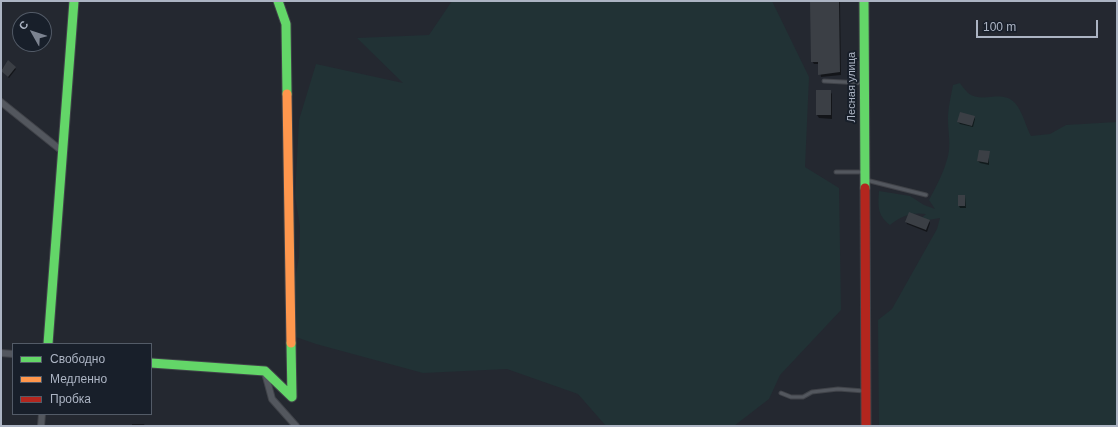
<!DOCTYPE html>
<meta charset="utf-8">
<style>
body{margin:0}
#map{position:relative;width:1118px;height:427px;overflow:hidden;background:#242830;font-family:Helvetica,sans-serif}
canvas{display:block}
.frame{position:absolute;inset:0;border:2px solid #acb4c3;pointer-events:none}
.legend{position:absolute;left:12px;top:343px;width:140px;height:72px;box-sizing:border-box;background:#181f2a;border:1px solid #535b67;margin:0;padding:5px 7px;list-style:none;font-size:12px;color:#acb4c3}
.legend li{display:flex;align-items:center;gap:8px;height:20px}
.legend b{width:20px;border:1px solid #535b67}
.north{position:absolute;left:12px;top:12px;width:40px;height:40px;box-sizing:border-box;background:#181f2a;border:1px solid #535b67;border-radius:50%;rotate:309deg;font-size:11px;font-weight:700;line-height:16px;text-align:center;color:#acb4c3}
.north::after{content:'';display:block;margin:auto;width:14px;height:18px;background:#7c8390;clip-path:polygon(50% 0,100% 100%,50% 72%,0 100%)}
.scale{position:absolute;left:976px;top:20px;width:122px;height:18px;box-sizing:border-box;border:2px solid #acb4c3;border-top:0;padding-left:5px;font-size:12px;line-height:14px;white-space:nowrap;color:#acb4c3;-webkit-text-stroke:3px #181f2a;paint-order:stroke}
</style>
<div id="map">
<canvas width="1118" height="427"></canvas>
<div class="frame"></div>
<ul class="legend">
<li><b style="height:5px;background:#63d668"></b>Свободно</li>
<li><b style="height:5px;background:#ff974d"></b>Медленно</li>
<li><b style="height:5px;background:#b3261e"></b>Пробка</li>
</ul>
<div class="north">С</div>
<div class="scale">100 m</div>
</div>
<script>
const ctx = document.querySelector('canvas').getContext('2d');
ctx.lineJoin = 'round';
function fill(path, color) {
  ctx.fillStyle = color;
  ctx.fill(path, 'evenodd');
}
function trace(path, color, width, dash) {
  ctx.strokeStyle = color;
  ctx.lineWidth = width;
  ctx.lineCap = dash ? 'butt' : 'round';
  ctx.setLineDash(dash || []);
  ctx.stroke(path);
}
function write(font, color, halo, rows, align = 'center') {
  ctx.font = font + ' Helvetica,sans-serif';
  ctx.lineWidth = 4;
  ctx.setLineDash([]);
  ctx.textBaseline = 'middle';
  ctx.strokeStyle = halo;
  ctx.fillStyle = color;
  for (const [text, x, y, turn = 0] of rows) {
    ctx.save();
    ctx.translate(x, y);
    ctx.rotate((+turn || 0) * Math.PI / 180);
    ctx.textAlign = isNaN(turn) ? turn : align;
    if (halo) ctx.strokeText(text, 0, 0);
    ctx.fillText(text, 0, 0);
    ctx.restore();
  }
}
const green = new Path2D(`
 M452 1H772L809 77 805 167 839 188 841 310 780 375 769 399 734 426H606L578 394 507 369 423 373 316 344 287 334 290 305 299 257 300 226 295 196 299 120 316 64 403 83 357 38 429 35Z
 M960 83C962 86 965 90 968 93 982 104 1002 89 1015 103 1023 112 1025 125 1031 136L1050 134 1066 125 1117 122V426H879L878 320 892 309 937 229 940 218 917 222 926 214C910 212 902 216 890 225 877 215 878 206 879 191L910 196 924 205 935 209 929 200C937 185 944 172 948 156 951 144 948 132 948 119 948 108 951 96 953 85Z`);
const shadow = new Path2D(`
 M811 1H840L841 75 821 77 819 64H814L812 61Z
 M8 62 16 69 9 78 1 70Z
 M830 91 832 94V119L819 118 817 115Z
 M974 117 975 119 973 127 960 124 958 122Z
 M989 152V165L980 163 978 161Z
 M965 196 966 208H960L959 206Z
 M929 221 930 223 927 232 907 224 906 222Z
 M132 424H144L145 426H132Z`);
const building = new Path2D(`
 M810 1H839L840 72 818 75V62H811Z
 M8 60 16 67 8 77 1 71Z
 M816 90H831V115H816Z
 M960 112 975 116 972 126 957 122Z
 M979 150 990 151 988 163 977 161Z
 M958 195H965V206H958Z
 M909 212 930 220 926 230 905 222Z`);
const lane = new Path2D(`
 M824 81 863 83
 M836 172H863
 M866 180 926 195
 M781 393 791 397H803L812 392 838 389 864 391`);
const street = new Path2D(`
 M1 102 62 151
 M1 353 13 354
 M265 373 272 399 296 426
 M41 426 42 414`);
const fast = new Path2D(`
 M278 1 286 24 287 94
 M864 1 865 188
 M48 344 74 1
 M151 363 265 371 292 397 291 343`);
const slow = new Path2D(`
 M287 94 291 343`);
const jam = new Path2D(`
 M865 188 866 426`);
const streetNames = [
 ["Лесная улица",852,87,-90]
];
fill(green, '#213235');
fill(shadow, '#0007');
fill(building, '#3b3f45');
trace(lane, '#404349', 5);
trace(street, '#404349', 8);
trace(fast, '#404349', 11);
trace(slow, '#404349', 11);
trace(jam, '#404349', 11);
trace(lane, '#53575e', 3);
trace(street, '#53575e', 6);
trace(fast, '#63d668', 9);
trace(slow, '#ff974d', 9);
trace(jam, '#b3261e', 9);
write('11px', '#acb4c3', '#181f2a', streetNames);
</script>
